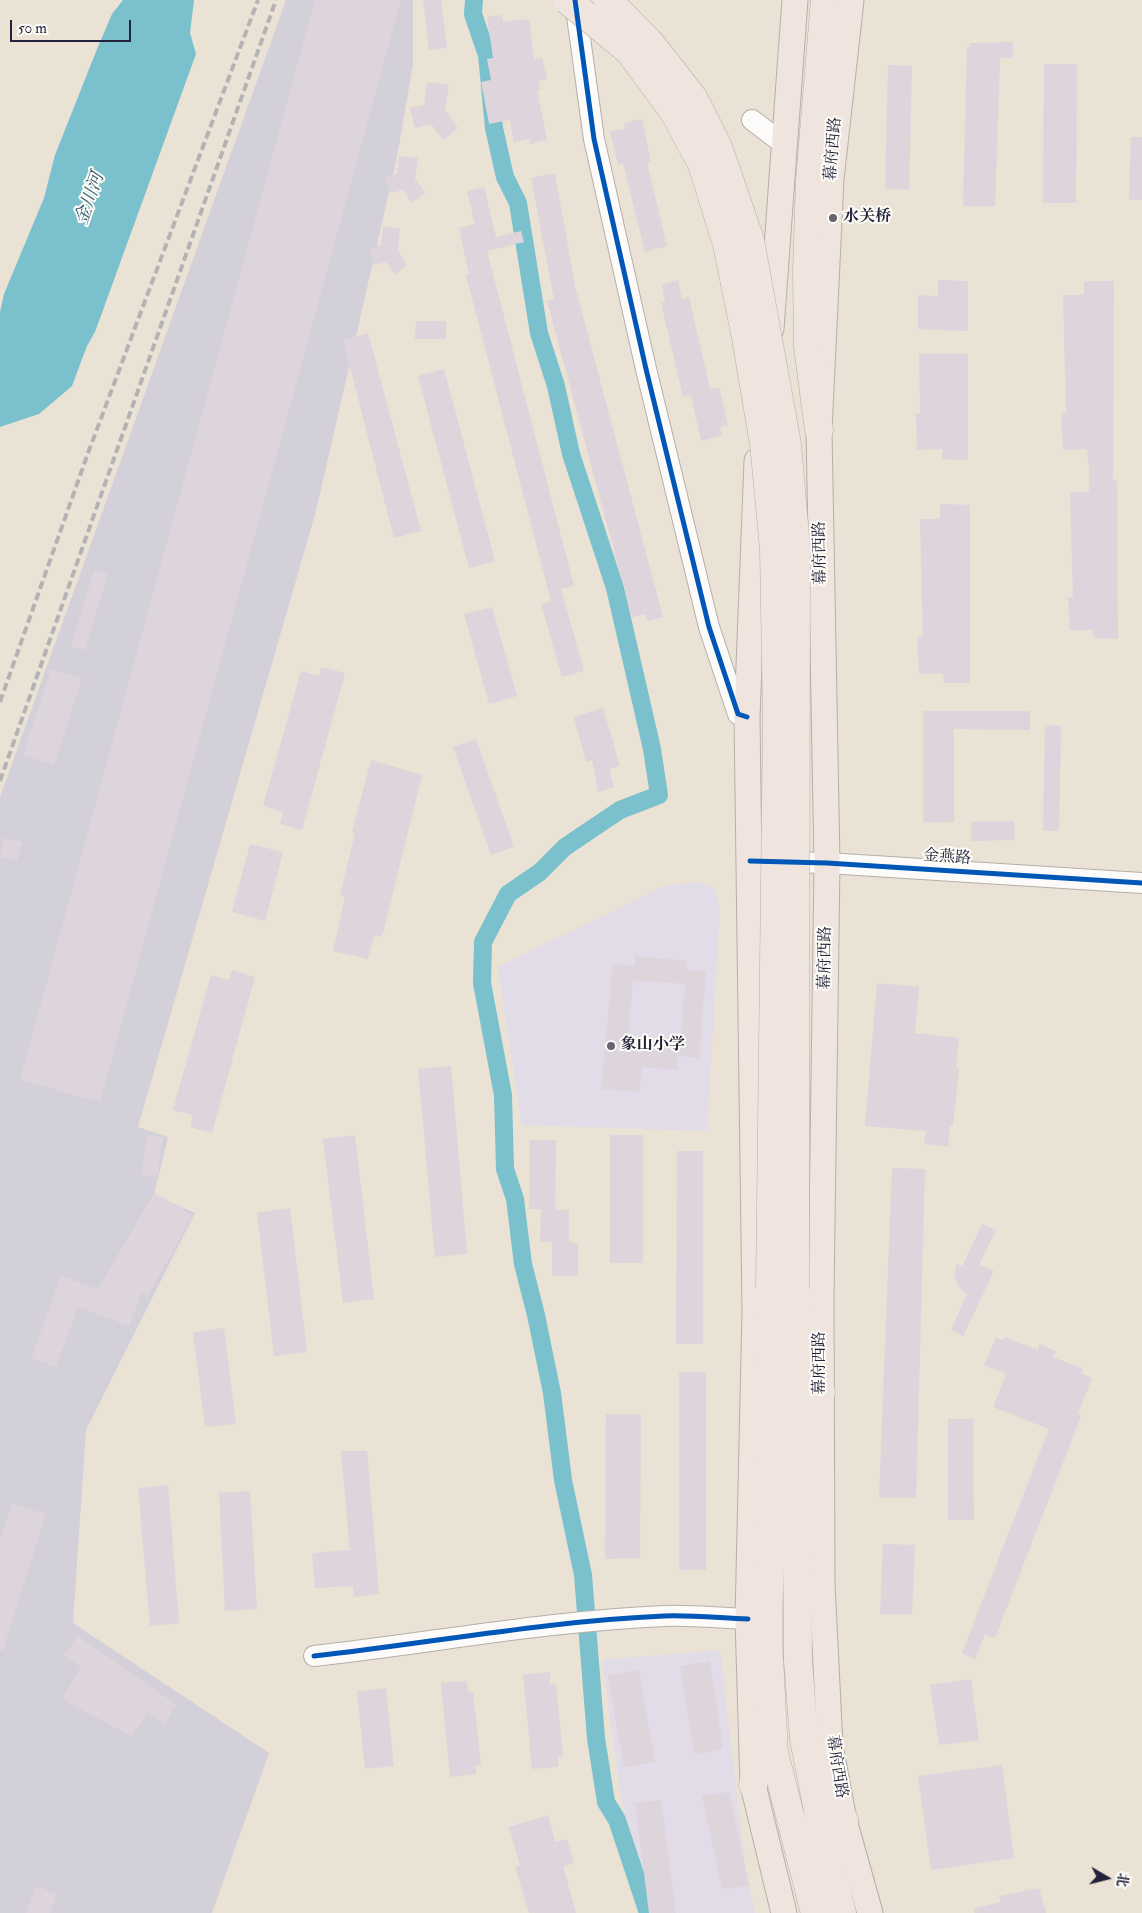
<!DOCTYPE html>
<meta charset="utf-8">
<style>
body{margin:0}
#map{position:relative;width:1142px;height:1913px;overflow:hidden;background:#eae2d4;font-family:"IM FELL Double Pica","Noto Serif SC",serif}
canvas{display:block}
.north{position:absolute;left:1082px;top:1853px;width:50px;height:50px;-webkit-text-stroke:4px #fdfcf7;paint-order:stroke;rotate:98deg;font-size:14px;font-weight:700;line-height:20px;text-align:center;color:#22223b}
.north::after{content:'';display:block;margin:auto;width:18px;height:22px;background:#22223b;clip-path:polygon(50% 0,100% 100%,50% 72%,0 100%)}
.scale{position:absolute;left:10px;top:20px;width:121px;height:22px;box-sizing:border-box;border:2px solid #22223b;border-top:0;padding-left:6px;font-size:15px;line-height:18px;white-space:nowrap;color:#22223b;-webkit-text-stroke:4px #fdfcf7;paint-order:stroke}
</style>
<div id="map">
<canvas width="1142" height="1913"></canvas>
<div class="north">北</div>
<div class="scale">50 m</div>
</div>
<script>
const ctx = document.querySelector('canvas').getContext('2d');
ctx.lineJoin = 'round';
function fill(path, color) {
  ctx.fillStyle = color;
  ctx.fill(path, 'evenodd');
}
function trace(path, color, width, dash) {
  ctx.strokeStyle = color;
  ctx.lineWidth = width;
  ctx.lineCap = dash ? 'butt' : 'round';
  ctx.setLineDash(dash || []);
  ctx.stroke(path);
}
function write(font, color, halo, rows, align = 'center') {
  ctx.font = font + ' "IM FELL Double Pica","Noto Serif SC",serif';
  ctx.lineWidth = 4;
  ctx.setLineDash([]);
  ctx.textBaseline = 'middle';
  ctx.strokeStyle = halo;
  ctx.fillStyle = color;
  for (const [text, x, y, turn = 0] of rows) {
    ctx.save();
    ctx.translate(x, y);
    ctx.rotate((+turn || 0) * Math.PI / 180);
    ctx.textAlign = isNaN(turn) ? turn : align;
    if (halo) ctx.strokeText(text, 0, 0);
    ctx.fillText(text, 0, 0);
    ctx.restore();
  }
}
const built = new Path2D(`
 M698 882 715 889 720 908 707 1131 522 1125 498 967 664 886Z
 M720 1650 746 1872 755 1913H656L622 1803 602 1660Z`);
const industrial = new Path2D(`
 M286 0H413V64L397 157 316 511 138 1127 168 1137 154 1195 195 1213 86 1430 73 1623 269 1753 212 1913H0V797Z`);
const water = new Path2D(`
 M123 0H194L190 33 196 54 95 332 87 346 72 386 39 414 0 427V312L4 294 44 198 55 155 97 49 112 14Z`);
const canal = new Path2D(`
 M474 0 473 14 487 55 494 128 505 177 518 203 539 333 556 386 571 454 615 588 652 749 659 795 620 810 565 847 540 872 508 894 483 942 482 983 503 1095 505 1169 515 1199 523 1264 536 1315 552 1393 563 1480 583 1575 596 1738 606 1802 617 1820 648 1913`);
const building = new Path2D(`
 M315 0H401L100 1102 20 1080Z
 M423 0H441L447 48 429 50Z
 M502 15 503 22 529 19 534 59 542 58 547 79 538 81 540 90 537 91 547 140 530 144 529 139 514 142 510 120 489 124 481 82 491 80 487 59 493 58 487 17Z
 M1013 42V58H1000L995 206H963L967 47H970V43Z
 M1044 64H1077L1076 203H1043Z
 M888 65 912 66 909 190 885 189Z
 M427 82 449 85 445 110 458 128 443 140 431 124 415 128 410 108 424 105Z
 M642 119 651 162 647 163 667 246 645 252 623 163 618 164 610 132 625 129 624 123Z
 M1131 137H1142V200H1129Z
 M399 156 418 158 415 179 425 193 412 203 403 190 390 193 385 177 397 174Z
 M555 173 575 286 663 617 647 621 645 614 632 617 547 301 554 299 531 178Z
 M484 187 496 237 521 231 524 242 487 251 574 586 561 589 584 671 562 677 541 604 551 601 466 275 469 274 459 228 475 224 467 191Z
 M383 226 400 229 398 250 407 265 395 275 386 262 374 265 370 248 381 245Z
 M678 280 682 299 689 297 710 389 719 387 728 425 720 427 722 436 701 441 691 395 683 397 661 303 665 302 662 284Z
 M938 280 968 281V331L918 329V295L938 296Z
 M1084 281H1114L1113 480H1117L1118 639 1094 638 1093 630H1070L1068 597H1073L1070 492H1089V470L1087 449 1063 450 1061 413H1066L1063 295H1084Z
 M416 321H446V339H415Z
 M368 333 421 531 394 538 343 340Z
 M919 354H968V460L942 459V449L917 450 916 413H920Z
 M444 369 495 561 469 568 418 376Z
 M940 504 970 505V683H944L943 673 919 674 917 637H923L920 519H940Z
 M94 570 108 574 85 650 71 646Z
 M492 607 517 696 489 704 464 614Z
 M321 667 345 673 302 830 280 824 283 812 263 806 301 671 319 676Z
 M51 669 82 679 54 765 23 755Z
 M603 708 620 766 609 769 614 787 598 792 592 760 586 762 574 717Z
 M923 711H1030V730L954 729V822H923Z
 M1045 725 1061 726 1059 831H1043Z
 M476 739 514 847 491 855 453 747Z
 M371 760 422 775 382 937 374 935 368 959 333 951 345 897 340 896 355 833 352 832Z
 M1014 821 1015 840 971 841V822Z
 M4 838 22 842 17 861 0 857Z
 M250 844 283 852 265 921 232 912Z
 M635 956 687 961 686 970 706 971 699 1058 679 1056 685 984 633 980 627 1045 679 1050 677 1070 642 1067 639 1092 601 1089 613 964 635 966Z
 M232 970 255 977 212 1133 190 1127 193 1115 173 1110 211 975 229 980Z
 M877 983 919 987 915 1033 959 1038 956 1067H959L953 1126H950L948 1147 924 1144 926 1131 865 1126Z
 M451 1066 467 1254 435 1257 418 1069Z
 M147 1135 163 1137 157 1177 142 1175Z
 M355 1135 374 1299 343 1303 323 1139Z
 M610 1135H643V1263H610Z
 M530 1140H556L555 1210H569V1242L578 1243V1276H552V1242H540L541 1209H529Z
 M677 1151H703V1344H676Z
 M892 1168 925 1169 916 1498H879Z
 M154 1193 193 1215 148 1296 142 1292 129 1326 78 1307 56 1367 31 1358 61 1276 98 1289Z
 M290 1208 307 1352 274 1356 257 1213Z
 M982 1224 996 1230 979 1265 994 1271 963 1336 951 1330 967 1294 959 1287 954 1275 957 1264 962 1267Z
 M224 1328 236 1424 205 1427 193 1332Z
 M996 1337 1004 1341 1005 1337 1038 1350 1039 1344 1056 1351 1053 1357 1083 1369 1081 1373 1092 1378 1078 1414 1081 1416 995 1638 985 1634 975 1659 962 1653 1049 1429 993 1407 1006 1374 984 1365Z
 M679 1372H706V1570H679Z
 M606 1414H641L640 1558 605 1559Z
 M948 1419H973L974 1520H948Z
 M341 1451H367L379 1594 354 1597 353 1586 315 1588 312 1553 350 1550Z
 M168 1485 179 1623 150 1626 138 1488Z
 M250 1491 257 1609 225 1611 219 1493Z
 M12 1503 46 1514 3 1650H0V1540Z
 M883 1544 915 1545 912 1614H880Z
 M78 1636 177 1705 164 1724 147 1713 132 1737 62 1699 81 1667 64 1655Z
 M710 1661 723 1749 694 1754 680 1666Z
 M639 1670 655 1762 624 1767 608 1676Z
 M550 1672V1685L556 1684 563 1757H558V1767L532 1769 523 1675Z
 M971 1679 979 1740 939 1745 930 1685Z
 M467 1681 468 1692H473L481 1765H475L476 1774 450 1777 441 1683Z
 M386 1688 394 1766 365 1769 357 1691Z
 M1002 1765 1014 1858 931 1870 918 1776Z
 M729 1792 749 1886 722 1889 702 1796Z
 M661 1800 676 1913H649L635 1803Z
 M548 1815 555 1842 567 1839 574 1863 563 1866 576 1913H529L515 1866 520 1865 509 1827Z
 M36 1886 57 1894 50 1913H26Z
 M1039 1888 1046 1913H975L974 1908 1001 1902 999 1896Z`);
const minor = new Path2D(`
 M575 2 594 139 646 369 709 627 738 714 747 717
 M752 120 785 145
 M782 862 827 863 1142 883
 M314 1656C431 1643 547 1621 664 1616 692 1615 720 1618 748 1619`);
const major = new Path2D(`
 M851 0 831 179 819 430 827 863 821 1297 822 1583 830 1746 844 1820 870 1913
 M771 329 795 0
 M757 461 747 717 755 1311 748 1619 753 1785 784 1913`);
const highway = new Path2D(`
 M819 430 808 347 807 272 810 180 825 0
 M770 1288 773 1367 768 1638 774 1753 815 1913
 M795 1289 798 1660 804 1739 823 1836 842 1913
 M806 1447 821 1392
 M820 1772 844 1820
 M753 1785 765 1730`);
const rail = new Path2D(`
 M0 702 88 453 258 0
 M0 781 276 0`);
const highwayBridge = new Path2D(`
 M567 0 629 51 674 112 702 164 727 244 746 338 764 444 774 549 777 721 770 1288
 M608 0 652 45 694 99 718 147 750 240 787 444 796 547 795 1289`);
const cycleway = new Path2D(`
 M575 0 594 139 646 369 709 627 738 714 747 717
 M750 861 827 863 1142 883
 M314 1656C431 1643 547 1621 664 1616 692 1615 720 1618 748 1619`);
const markers = [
 [833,218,5,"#686571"],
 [611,1046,5,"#686571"]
];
const streetNames = [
 ["幕府西路",834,149,-85],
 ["幕府西路",821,553,-91],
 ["金燕路",947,858,4],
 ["幕府西路",826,958,-89],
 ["幕府西路",821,1363,-90],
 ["幕府西路",836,1767,81]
];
const poiNames = [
 ["水关桥",843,218],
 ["象山小学",621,1046]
];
const waterNames = [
 ["金川河",91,199,-71]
];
fill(built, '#e1dce8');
fill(industrial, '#d3d0d9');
fill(water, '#7bc1cd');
trace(canal, '#7bc1cd', 18);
fill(building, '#ddd4dc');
trace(minor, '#b4afa9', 22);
trace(major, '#b4afa9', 27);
trace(highway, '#b4afa9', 29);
trace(minor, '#fcfbf9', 20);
trace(major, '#efe5de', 25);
trace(highway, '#efe5de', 28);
trace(rail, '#b4b2b4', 4, [8, 4]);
trace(highwayBridge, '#b4afa9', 29, []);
trace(highwayBridge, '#efe5de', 28);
trace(cycleway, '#0057b8', 5);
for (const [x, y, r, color] of markers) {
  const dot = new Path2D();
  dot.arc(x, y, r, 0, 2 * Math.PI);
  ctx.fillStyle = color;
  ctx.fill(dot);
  trace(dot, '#fdfcf7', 2);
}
write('16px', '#22223b', '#fdfcf7', streetNames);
write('bold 16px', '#22223b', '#fdfcf7', poiNames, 'left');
write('italic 18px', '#325c74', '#fdfcf7', waterNames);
</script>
